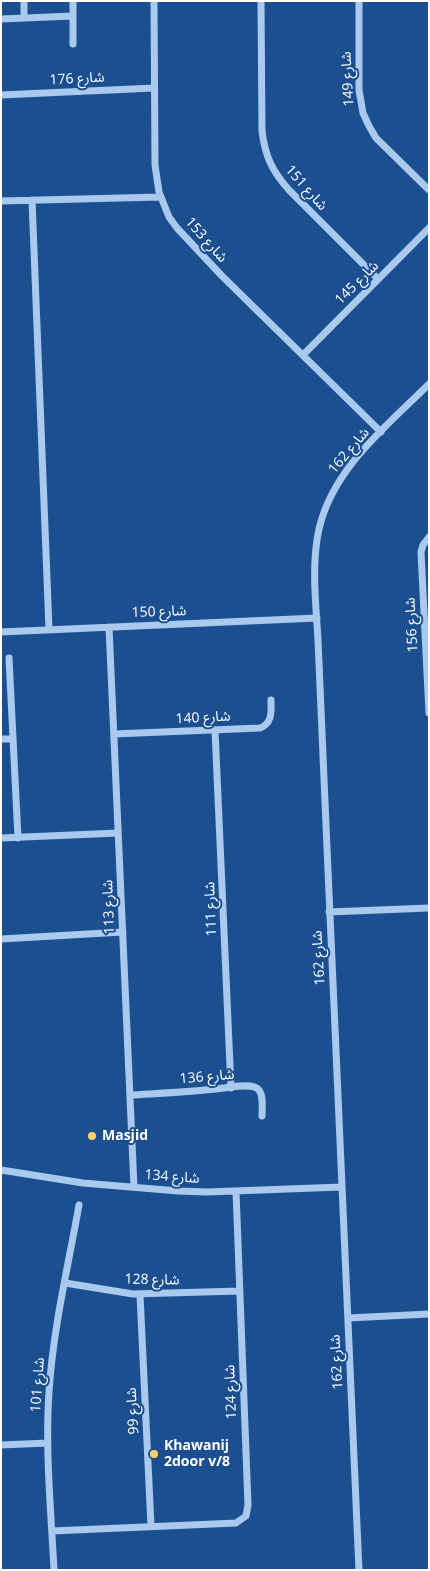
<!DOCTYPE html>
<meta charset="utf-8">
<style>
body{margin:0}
#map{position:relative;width:430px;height:1571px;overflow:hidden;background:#1b4f8f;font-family:"Open Sans",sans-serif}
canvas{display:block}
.frame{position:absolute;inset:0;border:2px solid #fff;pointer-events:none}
</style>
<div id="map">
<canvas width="430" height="1571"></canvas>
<div class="frame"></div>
</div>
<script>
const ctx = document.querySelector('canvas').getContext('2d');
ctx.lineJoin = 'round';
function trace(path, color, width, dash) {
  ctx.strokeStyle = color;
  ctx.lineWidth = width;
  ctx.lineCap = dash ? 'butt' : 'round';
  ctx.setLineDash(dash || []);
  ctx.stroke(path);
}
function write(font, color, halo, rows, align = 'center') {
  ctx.font = font + ' "Open Sans","Noto Sans Arabic",sans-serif';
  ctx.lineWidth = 4;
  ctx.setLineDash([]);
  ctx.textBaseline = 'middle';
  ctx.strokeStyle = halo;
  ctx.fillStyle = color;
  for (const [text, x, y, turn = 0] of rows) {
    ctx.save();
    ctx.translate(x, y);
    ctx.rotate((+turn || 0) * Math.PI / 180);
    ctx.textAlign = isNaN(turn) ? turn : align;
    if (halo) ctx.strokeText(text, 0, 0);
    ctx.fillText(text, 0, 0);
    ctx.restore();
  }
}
const minor = new Path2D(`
 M154 1 155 165 159 192 169 217 177 228 222 276 381 432
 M261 1 262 131C265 156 272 171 289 190L378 279
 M359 1V90L363 113 369 126 376 138 429 190
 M24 18V1
 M1 19 73 16
 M73 44V1
 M1 95 154 88
 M32 200 49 629
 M1 201 160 197
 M303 355 429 228
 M429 537 423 545 421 552 429 713
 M109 627 134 1187
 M1 632 317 618
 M9 658 18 838
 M215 730 231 1088
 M114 734 260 728C273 723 271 711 271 700
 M1 739H13
 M1 838 118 833
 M329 912 429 908
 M1 939 123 932
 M130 1095C164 1093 198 1092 231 1087 239 1086 252 1084 258 1089 264 1095 262 1108 262 1116
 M1 1170 83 1183 178 1191 207 1192 342 1187
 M65 1283 133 1294 240 1291
 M140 1295 151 1526
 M348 1318 429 1314
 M1 1445 48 1443
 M52 1531 236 1523 246 1516 248 1505 236 1191
 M54 1570C51 1511 45 1450 49 1392 53 1329 68 1267 79 1205
 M359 1570C348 1321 336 1073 326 825 323 763 321 702 318 640 316 604 311 565 319 529 333 468 386 427 429 384`);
const markers = [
 [92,1136,5,"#ffd166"],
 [154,1454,5,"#ffd166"]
];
const streetNames = [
 ["شارع 176",77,79,-3],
 ["شارع 149",348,79,-93],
 ["شارع 151",306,188,48],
 ["شارع 153",206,240,48],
 ["شارع 145",357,283,-45],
 ["شارع 162",349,451,-50],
 ["شارع 150",159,612,-2],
 ["شارع 156",412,625,-93],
 ["شارع 140",203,718,-3],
 ["شارع 113",109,907,-92],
 ["شارع 111",211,909,-92],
 ["شارع 162",319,958,-93],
 ["شارع 136",207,1077,-5],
 ["شارع 134",172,1177,4],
 ["شارع 128",152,1280,1],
 ["شارع 162",337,1362,-93],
 ["شارع 101",38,1385,-86],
 ["شارع 124",231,1392,-92],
 ["شارع 99",133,1411,-93]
];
const poiNames = [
 ["Masjid",102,1136],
 ["Khawanij",164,1446],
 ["2door v/8",164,1462]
];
trace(minor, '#a9c9ee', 7);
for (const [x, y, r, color] of markers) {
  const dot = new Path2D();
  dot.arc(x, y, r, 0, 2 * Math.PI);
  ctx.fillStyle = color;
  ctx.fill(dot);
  trace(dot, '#1b4f8f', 2);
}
write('14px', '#fff', '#1b4f8f', streetNames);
write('bold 14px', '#fff', '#1b4f8f', poiNames, 'left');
</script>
